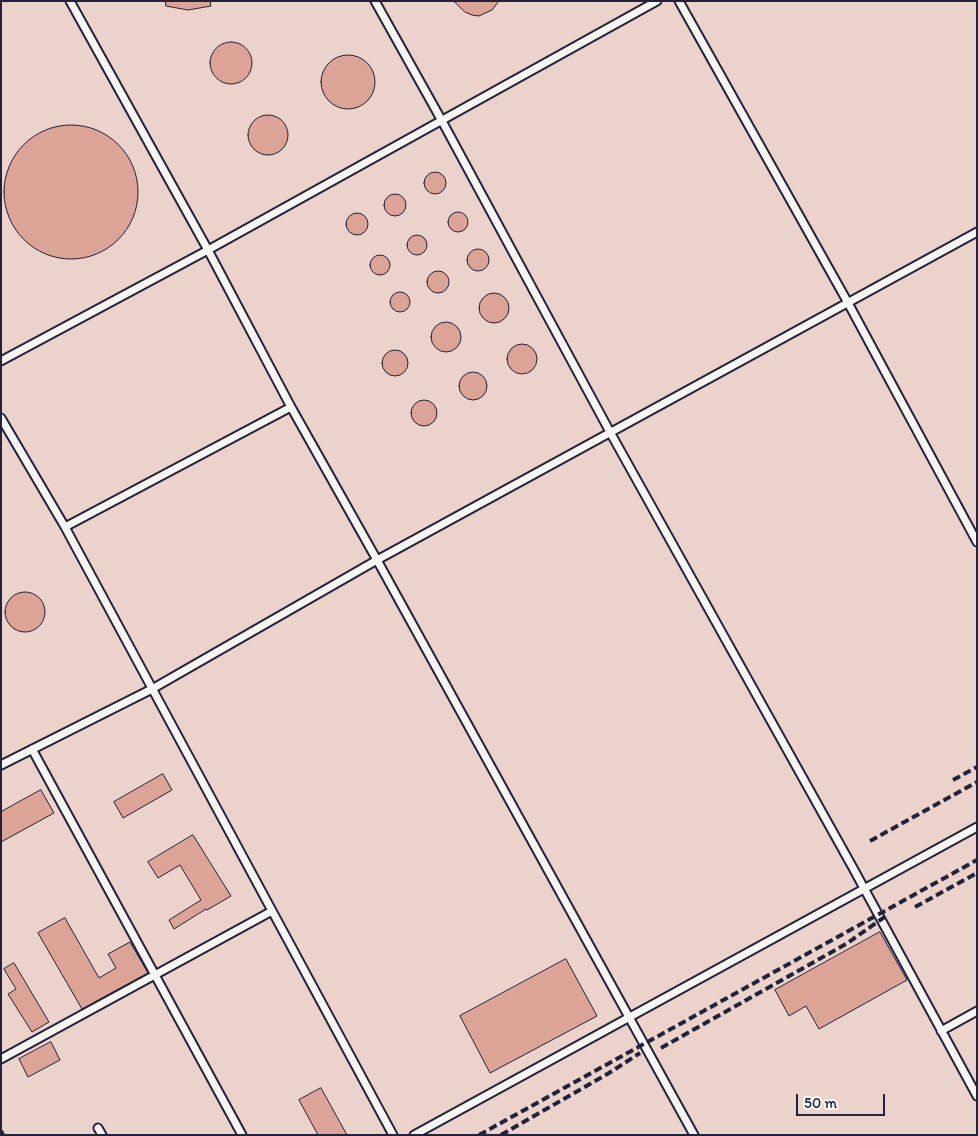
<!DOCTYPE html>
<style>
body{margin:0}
#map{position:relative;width:978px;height:1136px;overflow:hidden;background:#f1e6e0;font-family:Itim,sans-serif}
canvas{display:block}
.frame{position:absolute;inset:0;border:2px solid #22223b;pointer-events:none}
.scale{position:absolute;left:796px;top:1094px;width:89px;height:22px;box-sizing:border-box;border:2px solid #22223b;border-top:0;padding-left:6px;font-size:15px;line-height:18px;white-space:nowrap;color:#22223b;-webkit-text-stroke:4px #f6f6f2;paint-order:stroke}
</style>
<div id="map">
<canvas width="978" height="1136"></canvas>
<div class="frame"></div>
<div class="scale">50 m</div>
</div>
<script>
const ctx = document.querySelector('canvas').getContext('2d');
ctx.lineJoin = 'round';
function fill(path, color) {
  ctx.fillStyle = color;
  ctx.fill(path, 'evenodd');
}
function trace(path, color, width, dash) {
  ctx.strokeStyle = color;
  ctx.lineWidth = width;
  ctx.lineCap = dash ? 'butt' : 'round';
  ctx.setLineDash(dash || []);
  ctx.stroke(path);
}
const built = new Path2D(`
 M1 1H977V1135H1Z`);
const building = new Path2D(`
 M166 1H210L211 6 188 10 166 6Z
 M454 1H499L492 10 479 16 472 15 465 12Z
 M210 63a21 21 0 1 1 42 0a21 21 0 1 1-42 0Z
 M321 82a27 27 0 1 1 54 0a27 27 0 1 1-54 0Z
 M248 135a20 20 0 1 1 40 0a20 20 0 1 1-40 0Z
 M4 192a67 67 0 1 1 134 0a67 67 0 1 1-134 0Z
 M424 183a11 11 0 1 1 22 0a11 11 0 1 1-22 0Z
 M384 205a11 11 0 1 1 22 0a11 11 0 1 1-22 0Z
 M448 222a10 10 0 1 1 20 0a10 10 0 1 1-20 0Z
 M346 224a11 11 0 1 1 22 0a11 11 0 1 1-22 0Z
 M407 245a10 10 0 1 1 20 0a10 10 0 1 1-20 0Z
 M467 260a11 11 0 1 1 22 0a11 11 0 1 1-22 0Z
 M370 265a10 10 0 1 1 20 0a10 10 0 1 1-20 0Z
 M427 282a11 11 0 1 1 22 0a11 11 0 1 1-22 0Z
 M390 302a10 10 0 1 1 20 0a10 10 0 1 1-20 0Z
 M479 308a15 15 0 1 1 30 0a15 15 0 1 1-30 0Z
 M431 337a15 15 0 1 1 30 0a15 15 0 1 1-30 0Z
 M507 359a15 15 0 1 1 30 0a15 15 0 1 1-30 0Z
 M382 363a13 13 0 1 1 26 0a13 13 0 1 1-26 0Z
 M459 386a14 14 0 1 1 28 0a14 14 0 1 1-28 0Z
 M411 413a13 13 0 1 1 26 0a13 13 0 1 1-26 0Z
 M5 612a20 20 0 1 1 40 0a20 20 0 1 1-40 0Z
 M163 774 172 790 123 818 114 802Z
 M41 790 54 813 1 842V812Z
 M193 835 231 896 207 910 206 909 174 929 169 920 201 900 180 865 158 878 148 862Z
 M65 918 99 978 116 968 108 954 130 942 148 973 82 1009 38 933Z
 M880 932 907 980 819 1029 806 1006 789 1016 775 990Z
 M566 959 597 1016 490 1073 460 1016Z
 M14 963 49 1022 32 1032 8 994 16 989 4 969Z
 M51 1042 60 1060 28 1077 19 1059Z
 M321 1088 347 1135H318L299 1100Z`);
const lane = new Path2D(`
 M70 1 208 250 291 407 377 560 694 1135
 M375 1 442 121 610 432 853 868 977 1096
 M679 1 847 301 977 542
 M1 361 208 250 657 1
 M1 418 65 527 393 1135
 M65 527 291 407
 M32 749 242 1135
 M1 765 152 689 377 560 977 232
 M941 1031 977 1011
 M1 1059 272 911
 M98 1128 102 1135
 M414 1135 977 827`);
const rail = new Path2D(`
 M953 780 977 767
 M870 841 977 782
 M915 907 977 873
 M661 1048 846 944 886 916
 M1 1131 3 1135
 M479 1135 977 860
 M501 1135 609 1073 640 1053`);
fill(built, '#ebd2ca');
fill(building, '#dca496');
trace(building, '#22223b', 1);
trace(lane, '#22223b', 11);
trace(lane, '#f6f6f2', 7);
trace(rail, '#22223b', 4, [8, 4]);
</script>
